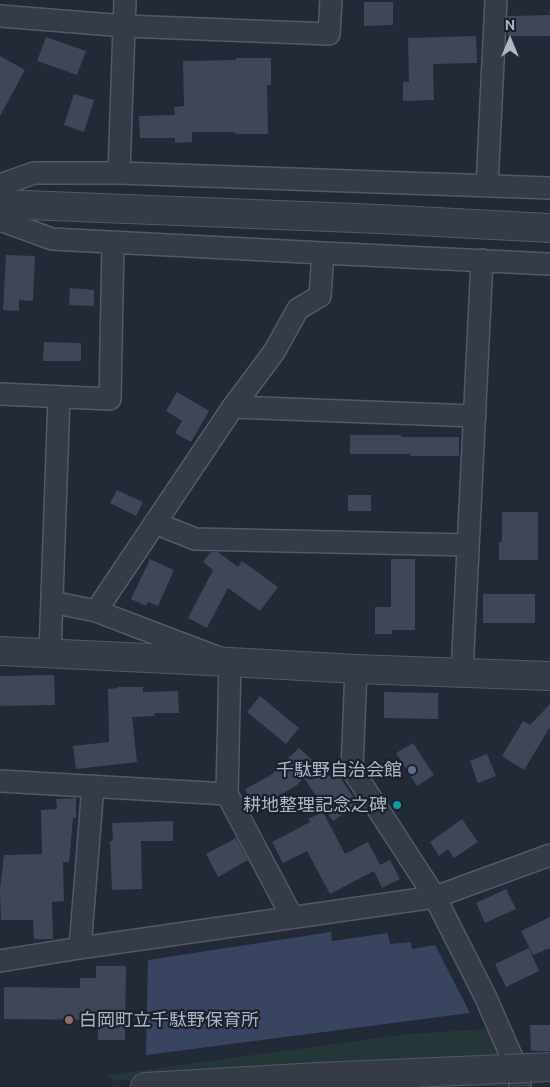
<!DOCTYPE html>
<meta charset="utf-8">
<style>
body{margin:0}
#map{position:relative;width:550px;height:1087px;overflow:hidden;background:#222937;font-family:Ubuntu,sans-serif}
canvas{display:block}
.north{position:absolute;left:485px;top:15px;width:50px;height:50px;-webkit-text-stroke:4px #1b202c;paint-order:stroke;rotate:0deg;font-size:14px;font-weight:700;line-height:20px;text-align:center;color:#b0b6c4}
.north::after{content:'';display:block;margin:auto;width:18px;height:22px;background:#b0b6c4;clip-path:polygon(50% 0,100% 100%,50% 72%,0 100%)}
</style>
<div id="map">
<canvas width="550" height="1087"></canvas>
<div class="north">N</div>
</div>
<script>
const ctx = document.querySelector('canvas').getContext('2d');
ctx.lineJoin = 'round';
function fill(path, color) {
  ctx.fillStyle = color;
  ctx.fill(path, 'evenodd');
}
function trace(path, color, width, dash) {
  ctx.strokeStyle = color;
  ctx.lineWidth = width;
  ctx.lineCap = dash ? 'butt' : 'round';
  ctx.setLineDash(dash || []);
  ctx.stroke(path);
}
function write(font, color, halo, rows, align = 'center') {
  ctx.font = font + ' Ubuntu,"Noto Sans JP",sans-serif';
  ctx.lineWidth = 4.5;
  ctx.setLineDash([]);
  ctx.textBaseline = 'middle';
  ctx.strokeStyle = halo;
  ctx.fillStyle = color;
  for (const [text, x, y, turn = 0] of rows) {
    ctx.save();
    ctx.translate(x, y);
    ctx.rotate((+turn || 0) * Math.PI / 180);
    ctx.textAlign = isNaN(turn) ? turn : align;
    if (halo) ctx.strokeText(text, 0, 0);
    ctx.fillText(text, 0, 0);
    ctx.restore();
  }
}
const green = new Path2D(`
 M486 1029 501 1060 114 1081 107 1075 407 1034Z
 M511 1079V1087H345Z`);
const water = new Path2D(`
 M331 932 332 941 388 933 390 944 411 942 412 949 435 945 470 1013 146 1055 148 960Z`);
const building = new Path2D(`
 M364 2H393V25L364 26Z
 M550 15V36H508V16Z
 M476 36 477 63 433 64 434 100 403 101V82H409L408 38Z
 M46 37 86 51 77 75 37 61Z
 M0 56 25 70 0 116Z
 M236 58H271V85H267L268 134H235V132H192V142L175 143V138H140L139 116 175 115 174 107 184 106 183 61 236 60Z
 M74 94 94 100 84 132 64 125Z
 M6 255 35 256 33 301 19 300V311L3 310Z
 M70 288 94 290V306L69 305Z
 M44 342 81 343V361H43Z
 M177 392 209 411 191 442 175 433 182 421 166 411Z
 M350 435H401V437H459V456H410V454H350Z
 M117 490 143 502 136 516 110 503Z
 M348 495H371V511H348Z
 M502 512H538V560H499V542H502Z
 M211 552H218L238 567 242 561 278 587 260 611 228 588 207 628 188 618 213 570 203 562Z
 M150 559 174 570 158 606 148 602 146 606 131 599Z
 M391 559H415V630H392V634H375V607H391Z
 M483 594H535V623H483Z
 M54 675 55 705 0 706V676Z
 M118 687H143V692L178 691 179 713H154L155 716 132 717 137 762 76 769 73 746 109 742 108 689 118 688Z
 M384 692 438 693V719L384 718Z
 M260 696 299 728 286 744 247 712Z
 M550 704V727L524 770 502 756 523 721 530 725Z
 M413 743 434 775 417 786 396 753Z
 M299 748 330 777 337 773 358 804 333 821 304 778 296 786 255 809 245 789 271 775Z
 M487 754 496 776 478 783 470 761Z
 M76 798V818H73L69 862H63L64 901 52 902 53 939H34L33 920H1L0 889 4 855 42 854 41 810 57 809 56 799Z
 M323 812 345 854 368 842 380 865 390 860 400 879 382 888 374 871 330 894 307 851 283 863 272 842 310 822 308 819Z
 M462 819 478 842 454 858 448 849 439 856 430 842Z
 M173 821V841H141L142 889 112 890 110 841H113L112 823Z
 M236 838 248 860 218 877 206 854Z
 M506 889 516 909 485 923 476 903Z
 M550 917V948L533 955 521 931Z
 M529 948 539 971 506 987 495 964Z
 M96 966H126L125 1040H98V1020L4 1019V987L80 988V978H96Z
 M530 1025H550V1051H531Z`);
const minor = new Path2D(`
 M0 16 125 26 329 34 331 0
 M119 173 125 0
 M0 185 34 173H119L550 188
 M487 186 496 0
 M0 220 52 239 323 253 550 264
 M0 394 110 399 113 243
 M233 407 475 416
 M155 523 195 539 468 545
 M52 602 96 611 230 662 227 794 292 917
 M96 611 233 407 274 352 298 309 320 296 323 253
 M50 654 59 397
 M356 669 352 769 435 897 486 998 520 1076V1087
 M462 673 482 260
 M0 781 227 794
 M80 948 93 786
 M0 961 80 948 435 897 550 855`);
const tertiary = new Path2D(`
 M0 204 380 219 550 228
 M0 651 230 662 356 669 550 676
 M145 1087 318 1077 505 1069`);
const tertiaryBridge = new Path2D(`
 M505 1069 550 1067`);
const markers = [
 [412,770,5,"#5c6f8a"],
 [397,805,5,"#0f9aa8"],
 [69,1020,5,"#8d6e63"]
];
const poiNames = [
 ["千駄野自治会館",402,770],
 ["耕地整理記念之碑",387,805],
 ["白岡町立千駄野保育所",79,1020,"left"]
];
fill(green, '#253639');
fill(water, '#394460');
fill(building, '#3f4657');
trace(minor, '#535966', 24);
trace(tertiary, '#535966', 30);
trace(minor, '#363b48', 21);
trace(tertiary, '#363b48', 28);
trace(tertiaryBridge, '#535966', 30, []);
trace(tertiaryBridge, '#363b48', 28);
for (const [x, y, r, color] of markers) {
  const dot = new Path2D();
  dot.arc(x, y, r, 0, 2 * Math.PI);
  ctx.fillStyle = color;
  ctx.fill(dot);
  trace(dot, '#1b202c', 2);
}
write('18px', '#b0b6c4', '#1b202c', poiNames, 'right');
</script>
